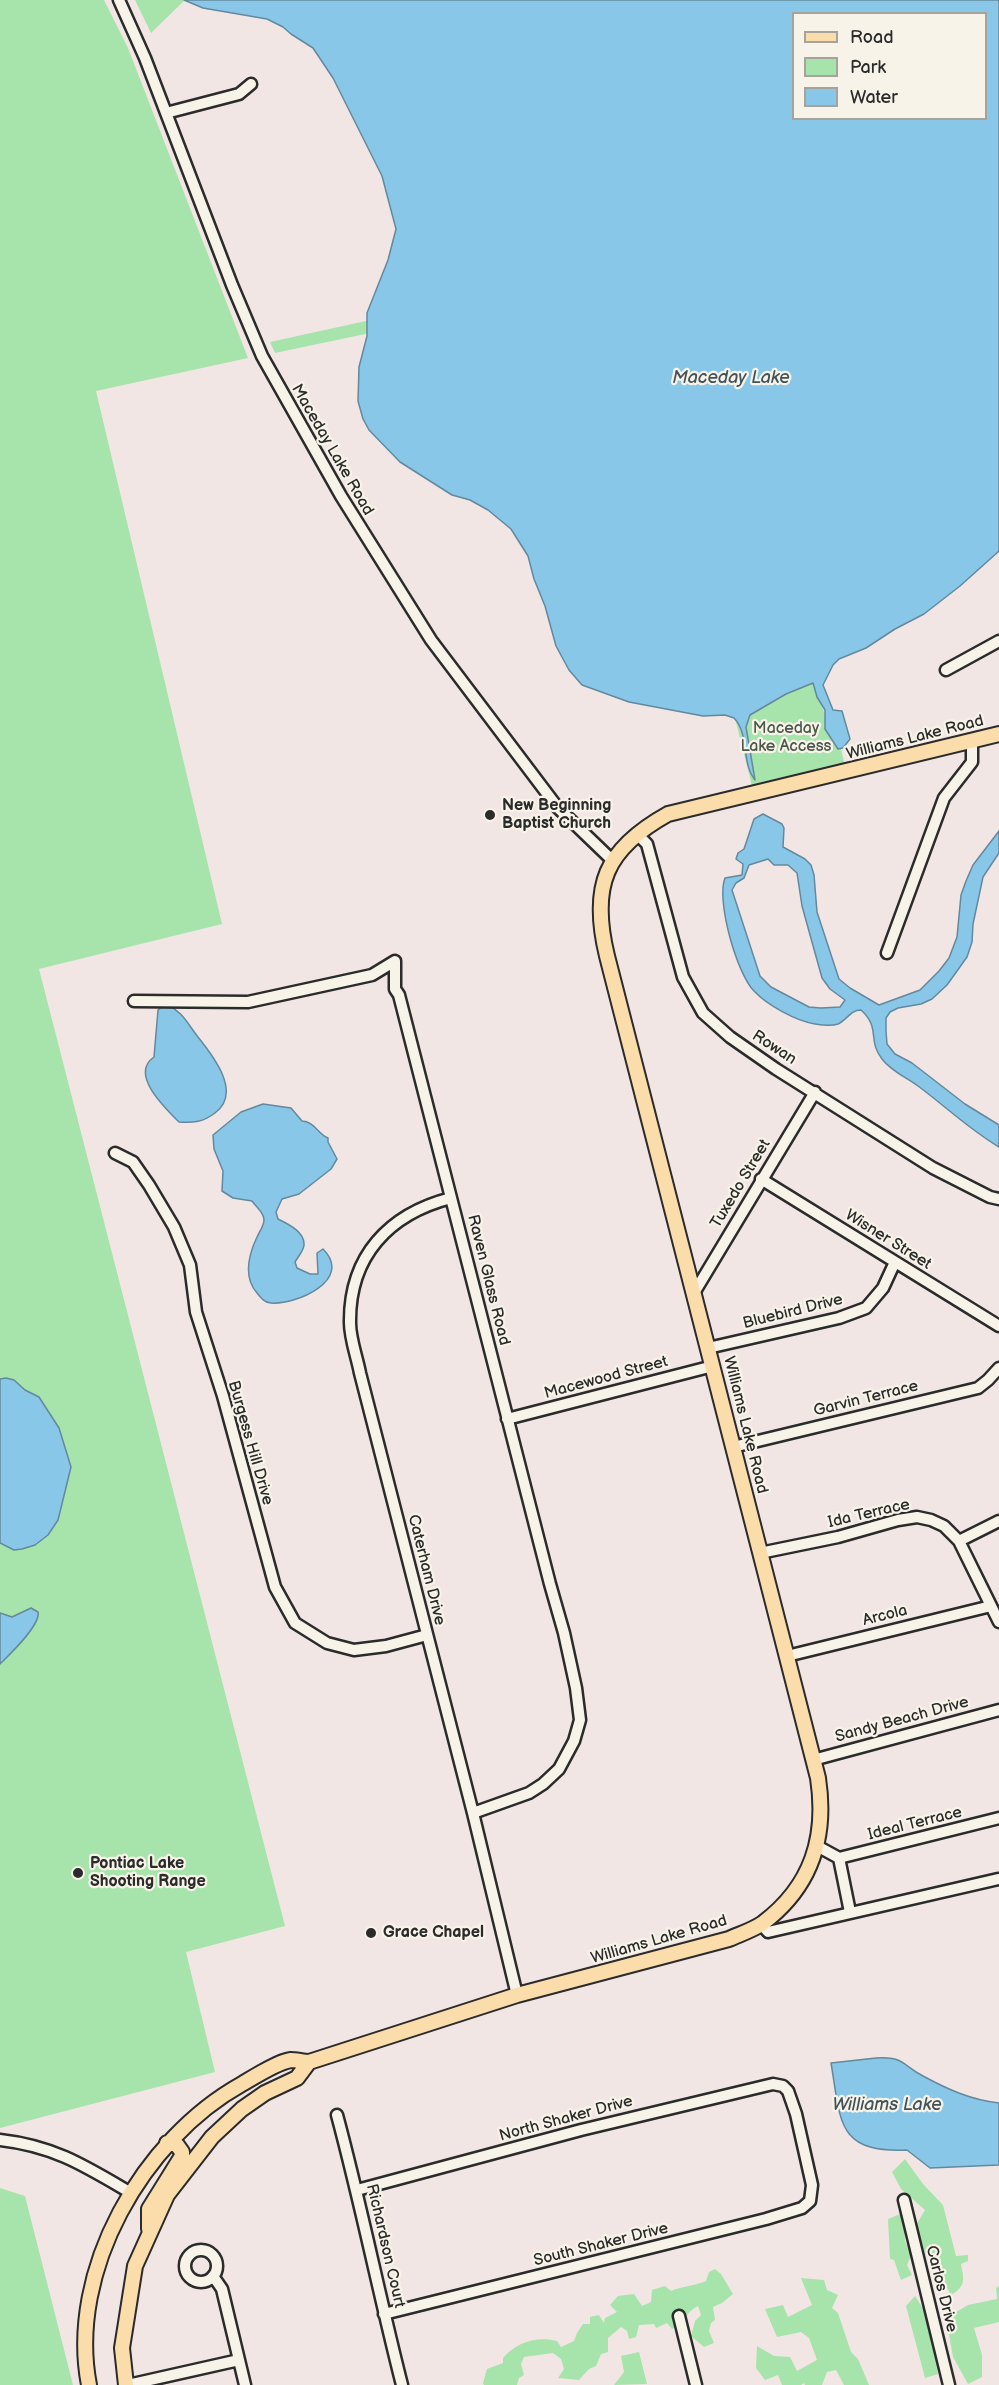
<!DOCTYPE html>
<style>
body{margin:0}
#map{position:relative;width:999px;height:2385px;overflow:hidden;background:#f2e6e4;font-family:"Balsamiq Sans",sans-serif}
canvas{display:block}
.legend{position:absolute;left:792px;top:12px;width:195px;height:108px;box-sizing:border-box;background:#f7f3e8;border:2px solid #a5a39c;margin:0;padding:8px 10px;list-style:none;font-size:18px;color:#2b2b2b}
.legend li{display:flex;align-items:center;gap:12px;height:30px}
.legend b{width:30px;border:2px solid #a5a39c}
</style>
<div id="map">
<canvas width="999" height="2385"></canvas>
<ul class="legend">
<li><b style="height:8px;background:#faddab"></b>Road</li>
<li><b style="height:16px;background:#a6e4ab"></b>Park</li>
<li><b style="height:16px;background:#89c7e9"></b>Water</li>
</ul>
</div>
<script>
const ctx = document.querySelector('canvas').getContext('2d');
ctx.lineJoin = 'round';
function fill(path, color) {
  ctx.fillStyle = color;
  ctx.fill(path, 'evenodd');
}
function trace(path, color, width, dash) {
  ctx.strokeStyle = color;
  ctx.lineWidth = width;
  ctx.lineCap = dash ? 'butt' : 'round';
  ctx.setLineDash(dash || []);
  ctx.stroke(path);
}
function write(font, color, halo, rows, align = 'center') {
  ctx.font = font + ' "Balsamiq Sans",sans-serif';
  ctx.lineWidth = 4.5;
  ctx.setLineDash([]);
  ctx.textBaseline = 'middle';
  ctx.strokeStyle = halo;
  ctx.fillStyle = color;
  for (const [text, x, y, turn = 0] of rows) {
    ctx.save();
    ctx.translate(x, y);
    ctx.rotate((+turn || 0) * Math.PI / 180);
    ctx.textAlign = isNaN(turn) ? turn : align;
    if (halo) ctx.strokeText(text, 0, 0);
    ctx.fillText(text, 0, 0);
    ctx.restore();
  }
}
const green = new Path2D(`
 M0 0H104L128 48 248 358 96 391 222 924 39 969 285 1926 186 1952 215 2072 0 2128Z
 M135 0H185L151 33Z
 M448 303 451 316 275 353 270 342Z
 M813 683 838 749H841L845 766 752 786 735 718C750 734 744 760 754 779L746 727 750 715 786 694Z
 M905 2159 923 2184 943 2205 956 2256 968 2255V2261L961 2264C964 2280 966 2286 951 2295L945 2284 941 2268 926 2256 916 2225 925 2210 901 2189 892 2172Z
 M0 2188 25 2196 73 2385H0Z
 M900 2214 904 2220 905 2241 911 2255 907 2265 912 2275 901 2280 894 2260 890 2259 888 2219Z
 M715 2269 721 2274 733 2294 722 2303 713 2307 715 2320 711 2323 709 2331 714 2343 704 2347 691 2336 695 2321 701 2315 698 2306C687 2311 684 2323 672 2329L667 2323 656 2328 654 2324 639 2325 636 2337 629 2339 627 2331 621 2327 608 2338V2352L601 2354 596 2366 589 2369 579 2380 558 2378 564 2369 561 2359 553 2353 524 2357 521 2364 524 2375 519 2378 517 2385H484L483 2383 487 2369 503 2363V2358C517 2342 536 2336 557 2341L561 2347 574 2341 577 2333 583 2324H590V2317L599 2315 604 2323 605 2318 617 2312 610 2305 618 2296 634 2294 642 2306 651 2302 652 2290 665 2286 671 2291C683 2286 694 2286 706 2281L709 2272Z
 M801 2278 824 2280 827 2290 838 2295 832 2308 838 2313 851 2352 858 2359 869 2385H844L836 2370 827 2372 822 2385H805L804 2383 801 2385H782L778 2375 765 2380 756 2368 757 2346 774 2356 790 2357 797 2371 817 2360 809 2338 801 2332 777 2337 765 2309 783 2305 788 2317 812 2305Z
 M999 2286V2322L974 2328 982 2355V2377L968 2384 953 2357 946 2318 968 2305 997 2299 996 2288Z
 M915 2296 926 2313 938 2374 925 2378 906 2306Z
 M639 2352 647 2384 614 2385 624 2372 621 2356Z`);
const water = new Path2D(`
 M184 0H999V551L960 586 924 614 895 629 866 648 839 659 833 665 823 685 833 710 842 711 850 739 843 748 838 749 825 729V710L817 697 813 683 786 694 750 715 746 727 755 780C741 763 750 735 734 718L725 715 703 716 629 702 582 685 569 670 556 646 545 606 534 579 528 556 511 529 488 510 470 500 452 495 400 462 369 430 363 419 358 401 359 367 367 336V313L388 260 396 229 382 176 333 78 313 48 291 34 283 27 267 19 203 8ZM794 14H986V118H794Z
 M763 814 782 824 784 828 783 847 805 859 811 865 814 875 817 912 839 979 850 988 879 1005 920 990 939 971 949 958 957 937 961 895 966 881 973 865 999 831V853L983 877 973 924 972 942 967 957 947 985 932 999 921 1004 898 1008 890 1012 886 1018V1031L887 1044 895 1054 912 1063 965 1104 999 1125V1147C970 1130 945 1106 918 1086 906 1077 892 1072 882 1059 867 1040 881 1028 861 1010 850 1010 847 1020 838 1024 832 1026 821 1025 815 1024 796 1021 767 1005 754 991 737 974 716 901 725 878L742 875 743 864 736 859 738 853 744 849 754 819ZM768 859 774 865H788L797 873 802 906 822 978 830 989 845 1000 840 1007 821 1008 809 1007 771 987 760 976 732 890 736 883 744 878 749 865Z
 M166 1004C183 1012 187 1023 198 1037 214 1057 242 1093 215 1113 203 1122 194 1123 179 1122 165 1108 129 1074 154 1057L158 1010Z
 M263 1104 291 1108 302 1121C314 1121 318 1134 328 1138V1142L337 1159 331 1169 299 1194 282 1199 276 1212 278 1219C288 1224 305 1232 304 1245 304 1250 298 1257 295 1262L297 1268 310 1274H318L317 1253 323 1249C354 1280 296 1305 271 1303 265 1303 261 1298 257 1293 243 1277 249 1254 257 1237 259 1232 264 1226 264 1220 264 1212 256 1207 252 1201L233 1198 222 1191 223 1171 214 1149 213 1135 241 1112Z
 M6 1378 14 1380 25 1390 39 1397 59 1428 71 1467 58 1520 48 1535 35 1545 22 1549 14 1550 0 1543V1379Z
 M31 1608 38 1612C41 1625 10 1654 0 1664V1613L12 1617Z
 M876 2058C904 2056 902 2065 923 2076 947 2089 971 2100 999 2103V2165L930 2168 907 2150C836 2153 841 2121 831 2063Z`);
const minor = new Path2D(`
 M119 0 145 58 232 285 262 356 341 496 431 640 558 808 612 860
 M166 113 239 94 251 84
 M946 670 999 641
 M637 834 647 844 683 977 703 1013 730 1037 776 1069 933 1168 990 1197 999 1199
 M887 953 944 798 972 762V741
 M134 1001 248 1002 372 975 395 961V989L399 995 550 1584 564 1633 576 1688 580 1720 574 1741 559 1769 543 1784 529 1793 473 1813
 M115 1153 133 1162 149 1185 174 1227 190 1265 196 1312 223 1396 275 1587 295 1623 327 1643 354 1650 386 1646 427 1635
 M761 1179 999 1326
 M451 1198C389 1214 349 1256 350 1323 350 1339 357 1357 360 1373L473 1813 517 1995
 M694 1293 815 1092
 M708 1348 839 1318 866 1308 883 1288 895 1262
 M507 1419 713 1366
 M733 1447 978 1388 988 1380 999 1368
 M959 1541 999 1521
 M760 1553 838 1537 898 1520 917 1517 931 1520 944 1526 959 1541 999 1622
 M787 1656 991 1606
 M813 1760 999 1710
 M817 1846 839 1858 850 1912
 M839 1858 999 1818
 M761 1924 768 1932 998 1879
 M337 2115C361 2204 379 2295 402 2385
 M0 2140C54 2146 85 2166 131 2193
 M357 2190 581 2130 773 2084 783 2086 788 2091 796 2114 812 2185 810 2201 802 2208 766 2219 384 2314
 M904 2200 949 2385
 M185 2266a16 16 0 1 1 32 0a16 16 0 1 1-32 0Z
 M213 2276 222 2289 245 2385
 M679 2316 696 2385
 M128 2385 239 2360`);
const major = new Path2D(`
 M149 2229V2209L182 2156V2152L177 2145 167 2143
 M89 2385C67 2271 143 2139 242 2084 254 2077 277 2062 291 2060 296 2060 304 2062 309 2062L517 1995 729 1939C740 1934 753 1930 763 1923 812 1886 827 1837 818 1778L607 956C590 886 605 849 668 814L999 734
 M126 2385 122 2348 135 2266 167 2195 212 2137 242 2109 265 2093 297 2078 309 2062`);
const markers = [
 [490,815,6,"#2b2b2b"],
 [78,1873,6,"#2b2b2b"],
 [371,1933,6,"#2b2b2b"]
];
const streetNames = [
 ["Maceday Lake Road",332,450,60],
 ["Williams Lake Road",915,738,-14],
 ["Rowan",774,1048,33],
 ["Tuxedo Street",741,1184,-59],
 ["Wisner Street",888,1240,32],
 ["Raven Glass Road",488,1280,76],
 ["Bluebird Drive",793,1312,-14],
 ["Macewood Street",606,1378,-15],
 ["Garvin Terrace",866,1399,-14],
 ["Williams Lake Road",745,1425,76],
 ["Burgess Hill Drive",250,1443,74],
 ["Ida Terrace",869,1514,-13],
 ["Caterham Drive",426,1570,76],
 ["Arcola",885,1616,-14],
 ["Sandy Beach Drive",902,1720,-15],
 ["Ideal Terrace",915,1824,-14],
 ["Williams Lake Road",659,1940,-16],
 ["North Shaker Drive",566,2119,-15],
 ["South Shaker Drive",601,2245,-14],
 ["Richardson Court",385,2246,77],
 ["Carlos Drive",941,2289,76]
];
const parkNames = [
 ["Maceday",786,729],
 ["Lake Access",786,747]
];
const poiNames = [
 ["New Beginning",502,806],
 ["Baptist Church",502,824],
 ["Pontiac Lake",90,1864],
 ["Shooting Range",90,1882],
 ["Grace Chapel",383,1933]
];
const waterNames = [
 ["Maceday Lake",731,378],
 ["Williams Lake",887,2105]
];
fill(green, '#a6e4ab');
fill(water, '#89c7e9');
trace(water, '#63899d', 1.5);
trace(minor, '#2b2b2b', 15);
trace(major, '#2b2b2b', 18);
trace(minor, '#f7f3e8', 10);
trace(major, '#faddab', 14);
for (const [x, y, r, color] of markers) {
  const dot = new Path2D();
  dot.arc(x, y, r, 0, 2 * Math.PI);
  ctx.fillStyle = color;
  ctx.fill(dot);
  trace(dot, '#f7f3e8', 2);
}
write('16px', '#2b2b2b', '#f7f3e8', streetNames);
write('16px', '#4a594b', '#f7f3e8', parkNames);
write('bold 16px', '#2b2b2b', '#f7f3e8', poiNames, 'left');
write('italic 18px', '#42525a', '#f7f3e8', waterNames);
</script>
